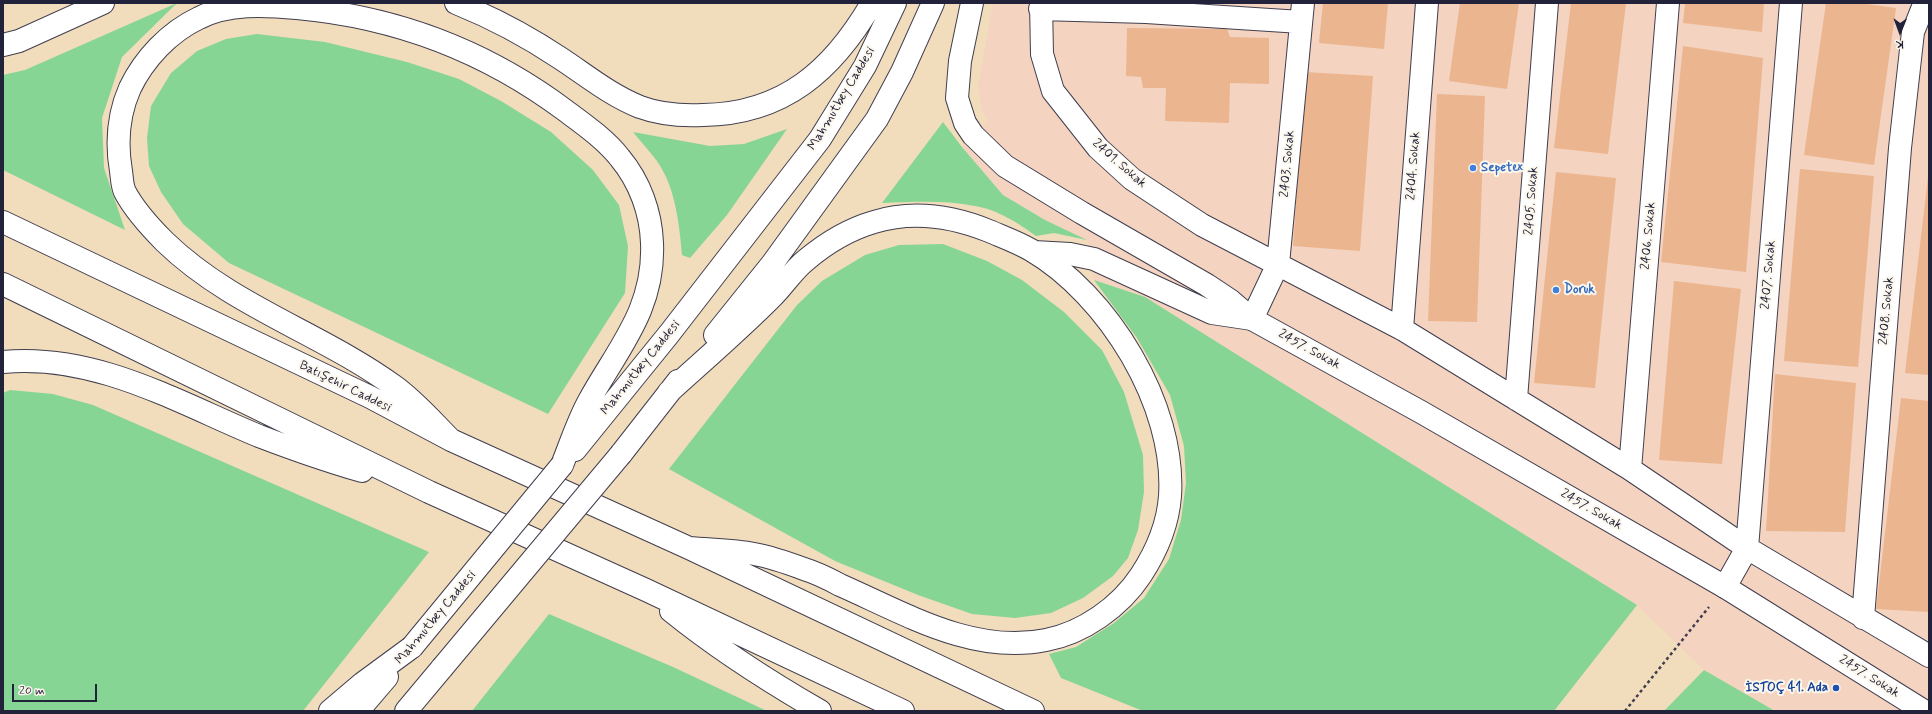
<!DOCTYPE html>
<meta charset="utf-8">
<style>
body{margin:0}
#map{position:relative;width:1932px;height:714px;overflow:hidden;background:#f1dcbc;font-family:Mynerve,sans-serif}
canvas{display:block}
.frame{position:absolute;inset:0;border:4px solid #22223b;pointer-events:none}
.north{position:absolute;left:1880px;top:12px;width:40px;height:40px;-webkit-text-stroke:3px #fbf7ec;paint-order:stroke;rotate:181deg;font-size:11px;font-weight:700;line-height:16px;text-align:center;color:#22223b}
.north::after{content:'';display:block;margin:auto;width:14px;height:18px;background:#22223b;clip-path:polygon(50% 0,100% 100%,50% 72%,0 100%)}
.scale{position:absolute;left:12px;top:684px;width:85px;height:18px;box-sizing:border-box;border:2px solid #22223b;border-top:0;padding-left:5px;font-size:12px;line-height:14px;white-space:nowrap;color:#22223b;-webkit-text-stroke:3px #fbf7ec;paint-order:stroke}
</style>
<div id="map">
<canvas width="1932" height="714"></canvas>
<div class="frame"></div>
<div class="north">K</div>
<div class="scale">20 m</div>
</div>
<script>
const ctx = document.querySelector('canvas').getContext('2d');
ctx.lineJoin = 'round';
function fill(path, color) {
  ctx.fillStyle = color;
  ctx.fill(path, 'evenodd');
}
function trace(path, color, width, dash) {
  ctx.strokeStyle = color;
  ctx.lineWidth = width;
  ctx.lineCap = dash ? 'butt' : 'round';
  ctx.setLineDash(dash || []);
  ctx.stroke(path);
}
function write(font, color, halo, rows, align = 'center') {
  ctx.font = font + ' Mynerve,sans-serif';
  ctx.lineWidth = 4;
  ctx.setLineDash([]);
  ctx.textBaseline = 'middle';
  ctx.strokeStyle = halo;
  ctx.fillStyle = color;
  for (const [text, x, y, turn = 0] of rows) {
    ctx.save();
    ctx.translate(x, y);
    ctx.rotate((+turn || 0) * Math.PI / 180);
    ctx.textAlign = isNaN(turn) ? turn : align;
    if (halo) ctx.strokeText(text, 0, 0);
    ctx.fillText(text, 0, 0);
    ctx.restore();
  }
}
const built = new Path2D(`
 M993 3H1929V711H1775L1704 670 1637 605 1145 297 1094 280 1087 240 1045 220 1003 195 962 147 988 120 982 110 978 87Z`);
const green = new Path2D(`
 M177 3 122 57 102 118 104 168 125 230 3 170V75L25 70Z
 M257 34 325 42 407 62 459 79 501 101 551 132 593 170 619 205 628 246 625 293 548 414 229 263 183 224 161 192 149 166 147 138 151 106 171 73 197 51 226 39Z
 M943 122 962 147 1003 195 1045 220 1087 240 1054 233 1036 236C1020 224 996 209 975 206 944 200 913 202 882 203Z
 M787 129 727 215 690 258 682 255C680 230 676 194 663 171 656 157 643 145 633 132L710 146 744 144Z
 M943 244 987 261 1022 280 1064 312 1102 350 1124 392 1143 455 1144 492 1138 530 1128 558 1113 576 1083 598 1051 613 1015 618 972 614 918 595 835 561 669 469 797 305 822 281 865 255 899 245Z
 M1094 280 1145 297 1637 605 1554 711H1143L1061 678 1049 654 1076 647 1114 623 1144 598 1169 559 1181 520 1186 483 1184 446 1170 395 1137 338Z
 M10 390 53 394 93 405 429 552 303 711H3V393Z
 M549 614 673 667 767 711H472Z
 M1704 670 1775 711H1664Z`);
const building = new Path2D(`
 M1323 3H1388L1384 49 1319 43Z
 M1460 3H1519L1507 89 1449 81Z
 M1571 3H1626L1608 154 1554 148Z
 M1685 3H1764L1762 32 1683 23Z
 M1826 3H1860L1896 8 1874 165 1804 155Z
 M1127 28 1227 29 1230 37 1269 38V84L1230 83 1229 123 1165 121 1166 88H1143L1141 77 1126 76Z
 M1683 46 1763 58 1746 272 1661 262Z
 M1305 72 1373 76 1360 251 1293 246Z
 M1437 94 1485 96 1477 322 1428 321Z
 M1800 169 1874 176 1858 367 1784 361Z
 M1556 172 1616 178 1595 388 1534 383Z
 M1928 177H1929V375L1905 373Z
 M1674 281 1741 289 1722 464 1659 460Z
 M1775 374 1856 383 1845 532 1766 531Z
 M1901 398 1929 401V612L1876 609Z`);
const path = new Path2D(`
 M1625 711 1709 607`);
const minor = new Path2D(`
 M1041 3 1042 54 1053 91 1098 148 1132 179 1202 225 1402 329 1630 469 1747 548 1929 656
 M1040 9 1146 12 1301 22
 M1252 319 1278 264 1303 3
 M1402 329 1427 3
 M1516 399 1547 3
 M1630 469 1668 3
 M1725 587 1747 548 1791 3
 M1863 618 1900 148 1913 32 1923 7`);
const secondary = new Path2D(`
 M1252 319 1421 412 1725 587 1924 711`);
const trunk = new Path2D(`
 M456 3C493 18 527 36 560 58 586 75 610 95 640 107 659 114 682 116 703 115 784 114 833 70 872 3
 M972 3 960 61 957 98 965 123 973 135 1005 166 1082 213 1207 285 1231 301 1252 319
 M3 45 19 41 103 3
 M3 222 370 397 451 440 689 548 1033 711
 M1034 252 1070 254 1094 259 1212 313 1252 319
 M3 284 429 492 646 590 903 711
 M715 335 772 264 877 119 902 72 933 3
 M3 362C95 353 177 402 259 436 293 449 327 461 362 471
 M669 392C703 361 738 331 770 299 783 287 792 271 806 260 825 244 850 229 874 222 913 210 952 216 989 231 1003 237 1017 242 1031 250 1108 295 1176 405 1170 496 1168 524 1156 552 1141 575 1120 607 1083 633 1046 640 973 655 904 613 840 585 829 579 817 573 804 569 788 563 771 557 754 554 733 550 710 550 689 548
 M451 440C433 422 415 401 394 386 321 333 231 306 165 242 150 227 135 211 125 192 122 186 122 178 121 171 116 142 118 115 130 88 144 59 169 32 199 18 228 3 265 5 297 8 397 17 486 51 566 111 585 125 606 140 620 158 640 182 651 213 652 243 655 308 619 347 590 399 578 420 571 443 562 465
 M575 450 669 334 820 139 865 66 895 3
 M621 454 678 381
 M671 611C718 649 768 681 820 711
 M330 711 363 683 412 647
 M358 711 387 677
 M406 711 442 668`);
const trunkBridge = new Path2D(`
 M412 647 562 465
 M442 668 621 454`);
const markers = [
 [1473,168,4,"#3f7fe0"],
 [1556,290,4,"#3f7fe0"],
 [1836,688,4,"#1a4fb4"]
];
const streetNames = [
 ["Mahmutbey Caddesi",842,99,-59],
 ["2401. Sokak",1119,164,41],
 ["2403. Sokak",1288,164,-85],
 ["2404. Sokak",1414,166,-86],
 ["2405. Sokak",1532,201,-86],
 ["2406. Sokak",1649,236,-85],
 ["2407. Sokak",1769,275,-85],
 ["2408. Sokak",1887,311,-85],
 ["2457. Sokak",1309,350,29],
 ["Mahmutbey Caddesi",641,368,-51],
 ["Batışehir Caddesi",345,387,26],
 ["2457. Sokak",1591,510,30],
 ["Mahmutbey Caddesi",436,618,-50],
 ["2457. Sokak",1869,677,32]
];
const shopNames = [
 ["Sepetex",1481,168],
 ["Doruk",1564,290]
];
const transitNames = [
 ["İSTOÇ 41. Ada",1828,688]
];
fill(built, '#f4d3c0');
fill(green, '#87d594');
fill(building, '#ebb58f');
trace(minor, '#413e4e', 24);
trace(secondary, '#413e4e', 24);
trace(trunk, '#413e4e', 24);
trace(path, '#413e4e', 2.5, [3, 3]);
trace(minor, '#fff', 22);
trace(secondary, '#fff', 22);
trace(trunk, '#fff', 22);
trace(trunkBridge, '#413e4e', 24, []);
trace(trunkBridge, '#fff', 22);
for (const [x, y, r, color] of markers) {
  const dot = new Path2D();
  dot.arc(x, y, r, 0, 2 * Math.PI);
  ctx.fillStyle = color;
  ctx.fill(dot);
  trace(dot, '#fbf7ec', 1.5);
}
write('13px', '#22223b', '#fbf7ec', streetNames);
write('bold 13px', '#366cbe', '#fbf7ec', shopNames, 'left');
write('bold 13px', '#164399', '#fbf7ec', transitNames, 'right');
</script>
